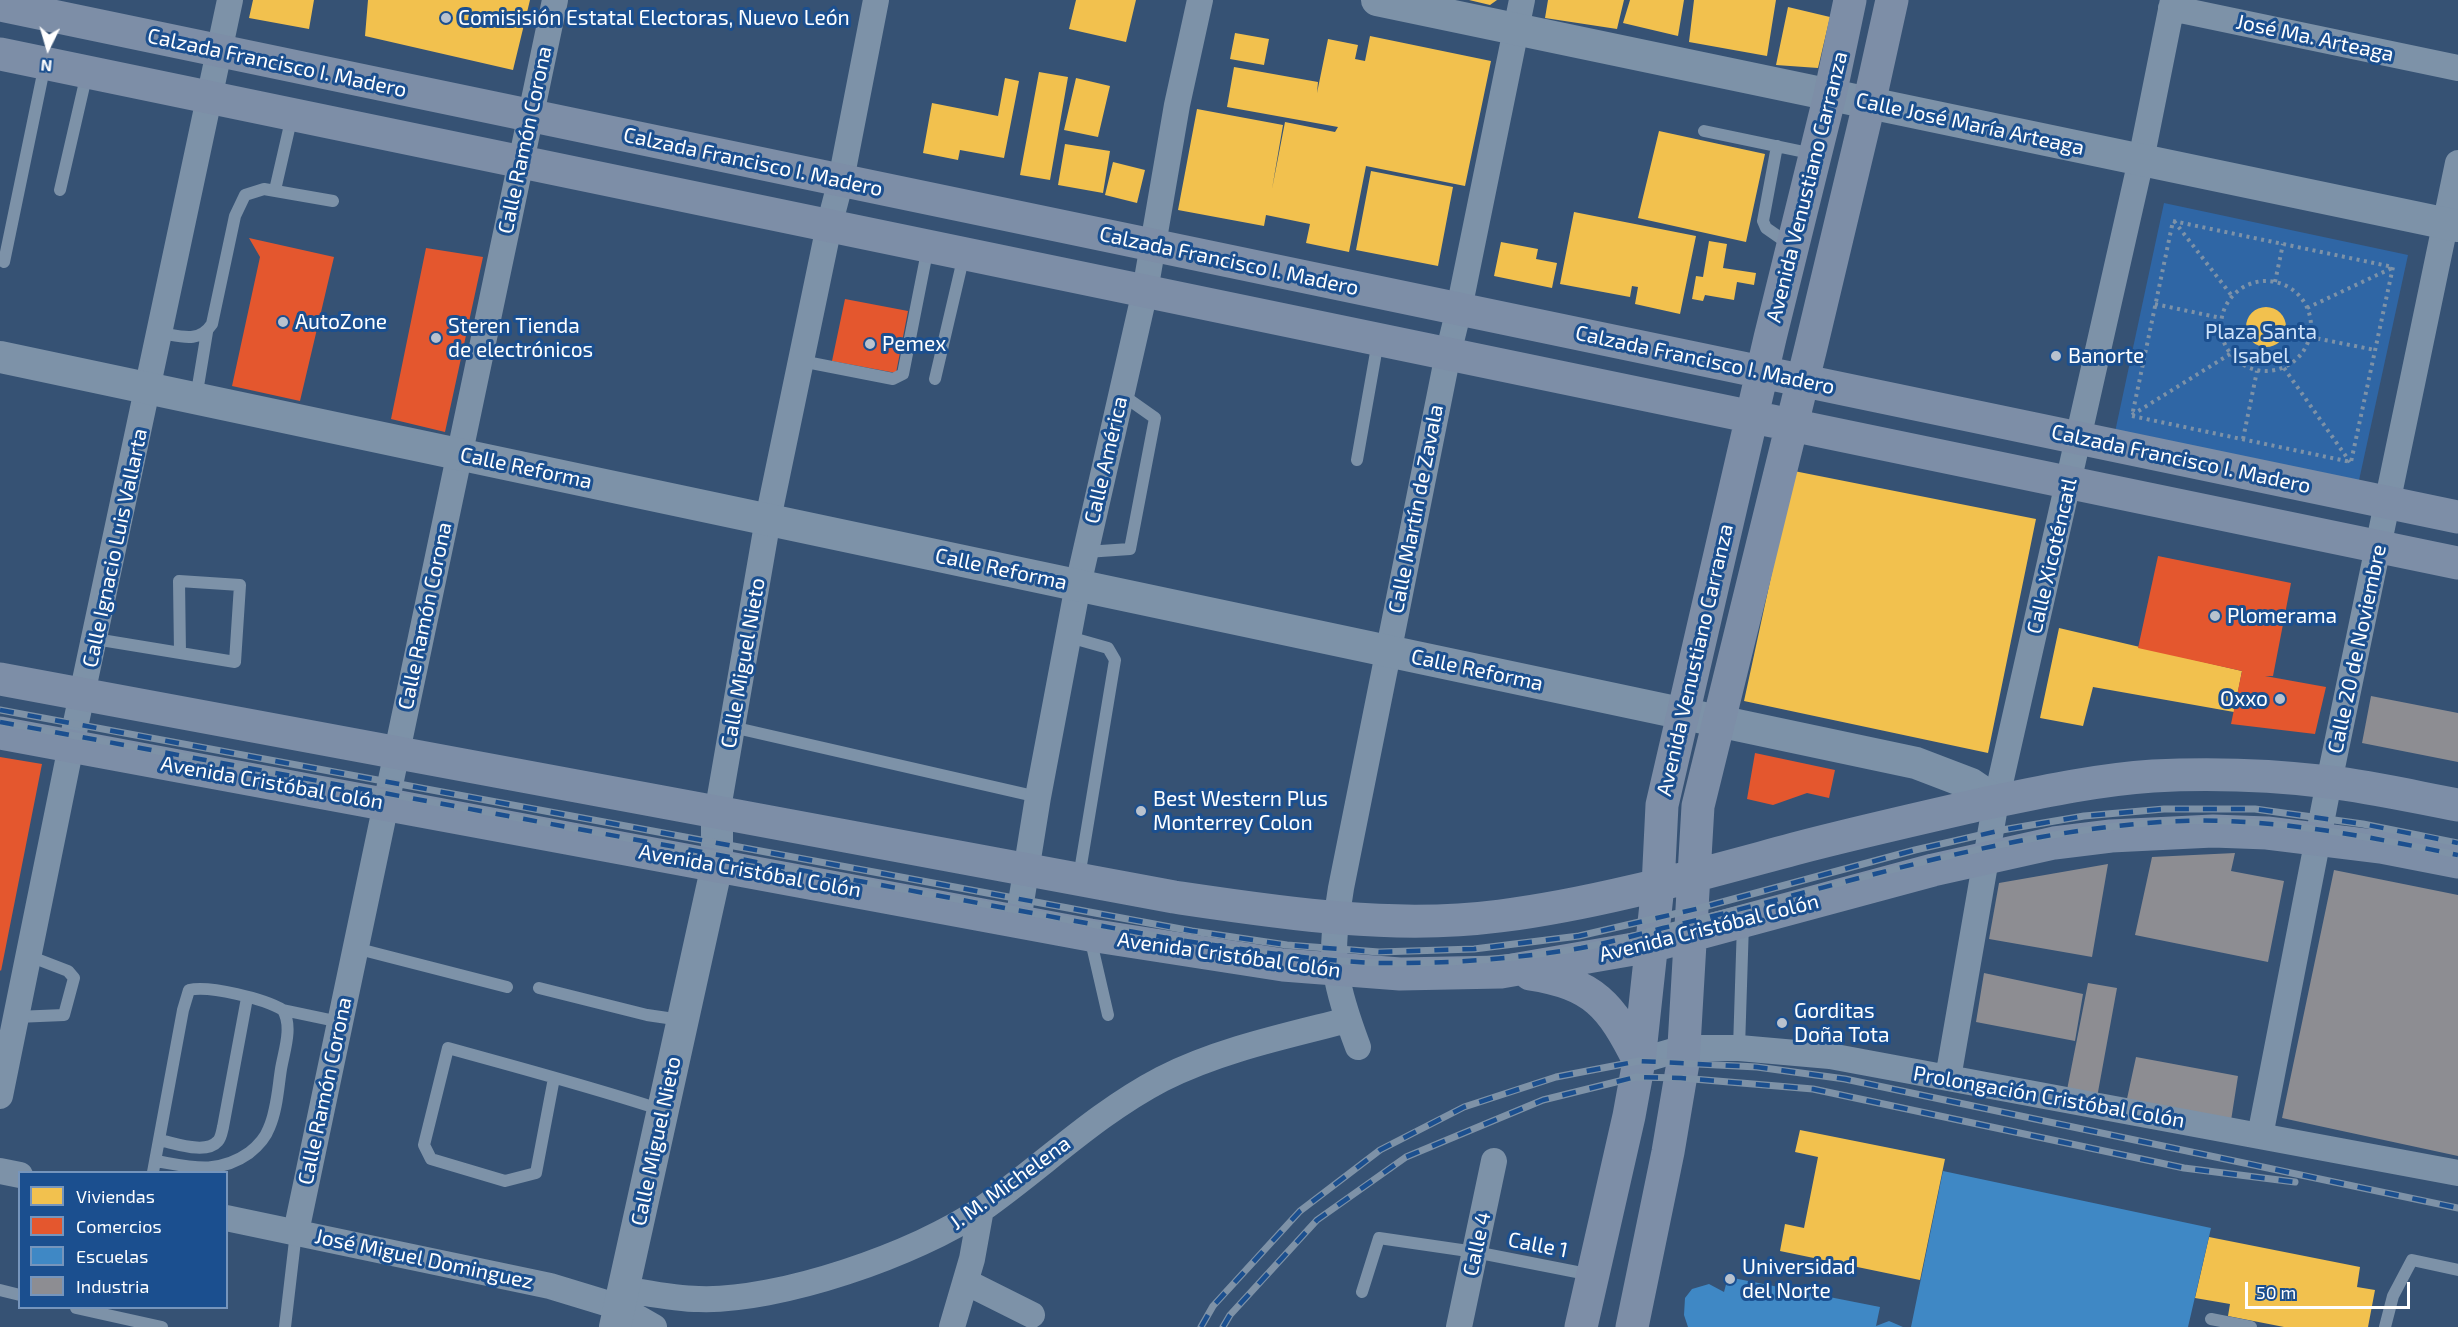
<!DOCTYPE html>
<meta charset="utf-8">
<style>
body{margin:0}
#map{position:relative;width:2458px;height:1327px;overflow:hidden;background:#365274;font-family:"Exo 2",sans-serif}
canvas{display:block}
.legend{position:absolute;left:18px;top:1171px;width:210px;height:138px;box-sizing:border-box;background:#1b4f8f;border:2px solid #7695bc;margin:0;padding:8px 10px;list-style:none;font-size:18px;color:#fff}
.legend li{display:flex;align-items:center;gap:12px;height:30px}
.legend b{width:30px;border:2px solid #7695bc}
.north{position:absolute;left:18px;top:18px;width:60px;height:60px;-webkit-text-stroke:4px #1b4f8f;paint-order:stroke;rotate:185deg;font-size:16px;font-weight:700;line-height:24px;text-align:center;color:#fff}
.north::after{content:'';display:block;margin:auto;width:21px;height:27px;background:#fff;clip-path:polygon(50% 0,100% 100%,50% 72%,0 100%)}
.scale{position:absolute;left:2245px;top:1282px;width:165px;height:27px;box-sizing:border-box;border:3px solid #fff;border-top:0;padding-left:8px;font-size:18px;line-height:21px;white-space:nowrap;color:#fff;-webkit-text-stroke:4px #1b4f8f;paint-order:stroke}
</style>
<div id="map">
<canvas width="2458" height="1327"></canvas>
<ul class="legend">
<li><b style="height:16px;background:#f2c14e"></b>Viviendas</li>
<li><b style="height:16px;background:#e4572e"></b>Comercios</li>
<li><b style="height:16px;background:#3f88c5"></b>Escuelas</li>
<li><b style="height:16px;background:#8d8d92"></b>Industria</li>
</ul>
<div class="north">N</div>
<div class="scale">50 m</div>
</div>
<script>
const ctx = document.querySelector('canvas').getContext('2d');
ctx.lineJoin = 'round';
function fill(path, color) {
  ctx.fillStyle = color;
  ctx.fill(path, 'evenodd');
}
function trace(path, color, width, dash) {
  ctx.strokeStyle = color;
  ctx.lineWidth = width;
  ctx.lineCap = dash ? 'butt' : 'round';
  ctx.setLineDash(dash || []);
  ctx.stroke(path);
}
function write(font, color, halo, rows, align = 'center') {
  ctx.font = font + ' "Exo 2",sans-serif';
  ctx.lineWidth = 6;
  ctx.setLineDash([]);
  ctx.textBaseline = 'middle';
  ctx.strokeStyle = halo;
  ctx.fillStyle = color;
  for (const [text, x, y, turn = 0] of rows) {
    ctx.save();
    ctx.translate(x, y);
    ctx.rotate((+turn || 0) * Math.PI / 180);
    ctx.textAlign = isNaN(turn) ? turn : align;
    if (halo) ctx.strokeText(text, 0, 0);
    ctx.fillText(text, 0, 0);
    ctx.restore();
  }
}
const green = new Path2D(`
 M2164 203 2408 255 2358 485 2115 432Z`);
const homes = new Path2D(`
 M253 0H314L309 29 249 18Z
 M368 0H530L513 70 365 36Z
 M1076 0H1136L1126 42 1069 29Z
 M1469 0H1497L1490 5Z
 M1548 0H1624L1617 29 1545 18Z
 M1630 0H1684L1678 36 1623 23Z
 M1694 0H1776L1767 56 1689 42Z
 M1788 7 1830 17 1818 68 1776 65Z
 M1235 33 1269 39 1264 65 1230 59Z
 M1370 36 1491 61 1465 186 1366 166 1349 252 1306 243 1310 224 1266 215 1264 226 1178 210 1197 109 1283 125 1272 189 1285 122 1335 132 1338 127 1227 107 1234 67 1318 82 1317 93 1328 39 1358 45 1355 59 1365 61Z
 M1039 72 1068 77 1050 180 1020 175Z
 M1005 78 1019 81 1004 158 960 150 958 160 923 153 932 103 998 116Z
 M1076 78 1110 86 1098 137 1064 130Z
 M1659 131 1765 154 1746 242 1638 218Z
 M1065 144 1110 151 1103 193 1058 185Z
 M1113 162 1145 170 1137 203 1105 195Z
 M1371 171 1453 187 1438 266 1356 250Z
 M1574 212 1696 236 1680 314 1635 304 1638 287 1632 286 1630 297 1560 284Z
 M1709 241 1727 244 1723 268 1756 273 1754 285 1737 282 1734 300 1705 295 1703 301 1692 299 1696 276 1703 277Z
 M1501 242 1538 249 1536 259 1557 263 1552 288 1494 276Z
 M2246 327a20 20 0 1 1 40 0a20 20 0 1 1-40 0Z
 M1794 471 2036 519 1988 753 1744 701Z
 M2059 628 2242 671 2234 712 2093 687 2083 726 2040 718Z
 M1800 1130 1945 1159 1920 1280 1780 1251 1785 1224 1804 1228 1818 1157 1795 1152Z
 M2209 1237 2360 1267 2357 1287 2375 1290 2368 1327H2284L2228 1316 2230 1304 2195 1298Z`);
const shops = new Path2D(`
 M249 238 334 257 300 401 232 386 260 257Z
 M426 248 483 257 445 432 391 419Z
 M845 299 908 311 896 373 832 361Z
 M2158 556 2291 583 2273 676H2265L2326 687 2315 734 2231 724 2242 671 2138 648Z
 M1755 753 1835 770 1829 798 1807 793 1773 805 1747 799Z
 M0 757 42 764 1 971 0 970Z`);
const schools = new Path2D(`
 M1943 1171 2211 1228 2188 1327H1911Z
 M1728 1277 1880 1307 1876 1326 1889 1321 1903 1327H1688L1684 1315 1685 1298 1692 1289 1709 1284 1724 1292Z`);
const industry = new Path2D(`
 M2371 696 2458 713V762L2362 743Z
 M2235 853 2231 871 2284 881 2268 962 2135 935 2152 857Z
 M2108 864 2092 957 1989 939 1999 883Z
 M2334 870 2458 895V1156L2282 1118Z
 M1984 973 2083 994 2075 1041 1976 1022Z
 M2088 983 2117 988 2096 1103 2066 1095Z
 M2136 1057 2238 1076 2230 1127 2125 1108Z`);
const path = new Path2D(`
 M2173 221 2393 267 2351 462 2132 416Z
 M2174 221 2232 296
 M2221 326a45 45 0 1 1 90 0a45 45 0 1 1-90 0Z
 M2275 282 2283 244
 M2155 304 2221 318
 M2307 308 2392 268
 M2310 337 2375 350
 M2284 368 2350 462
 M2132 415 2230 354
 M2243 439 2257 371`);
const service = new Path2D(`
 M1704 131 1814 154
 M1777 146 1763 221 1766 228 1789 244
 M60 190 87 73
 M275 190 292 116
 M4 262 45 64
 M160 333C180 336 199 344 212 324L235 216 245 195 264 189 333 201
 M801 361 893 379 903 374 928 247
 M935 379 964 255
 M196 398 207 332
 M1357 460 1378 341
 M1086 552 1130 549 1155 418 1121 394
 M1069 637 1108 648 1115 660 1079 877
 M95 639 235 662 240 585 179 581 180 653
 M732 727 1038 797
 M1090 937 1108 1015
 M355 948 507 987
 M539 988 647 1015 681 1020
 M283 1010 340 1022
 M16 1017 64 1015 74 978 68 971 29 956
 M1739 1048 1743 923
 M554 1078 536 1173 505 1181 431 1159 424 1145 448 1048C520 1068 592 1087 662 1110
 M159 1140C175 1143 206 1155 218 1141 221 1138 222 1131 223 1127L247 998
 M153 1172 183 1010 189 990C209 985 265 999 283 1010 293 1027 284 1051 281 1069 278 1088 277 1110 269 1128 265 1139 258 1146 249 1153 218 1175 191 1167 156 1161
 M0 1290 20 1295
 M1362 1292 1379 1238 1475 1252 1592 1275
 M76 1308 162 1327
 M2211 1319 2251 1327
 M285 1327 296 1232
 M2385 1327 2393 1296 2412 1260 2458 1270`);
const minor = new Path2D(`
 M2171 8 2458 68
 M717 814 768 519 829 226 841 180 876 0
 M1018 921 1038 797 1078 585 1145 291 1177 105 1200 0
 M1358 1047C1349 1023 1340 998 1336 972 1331 945 1337 915 1341 888L1448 354 1459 309 1522 0
 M1639 1061 1684 1048H1739L1830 1056 2458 1173
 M1948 1078 1996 801 2141 160 2173 0
 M0 1096 71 746 230 0
 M2260 1136 2329 782 2458 163
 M0 1171 20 1175
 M226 1218 550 1286 619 1307 654 1327
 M296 1232 555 0
 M966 1282 1032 1315
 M623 1289C648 1293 674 1299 699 1299 778 1302 917 1254 982 1209 1043 1166 1095 1114 1162 1079 1219 1050 1286 1036 1348 1020
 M952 1327 972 1259 981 1209
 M1459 1327 1494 1161`);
const tertiary = new Path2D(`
 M1377 0 2458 226
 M0 357 1916 763 1971 784 1996 801
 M615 1327 717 865V814`);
const primary = new Path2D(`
 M0 5 2458 517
 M0 54 2458 563
 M0 679 1174 897C1282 913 1392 930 1500 916 1600 903 1697 875 1794 849 1855 833 1917 819 1978 805 2036 793 2094 780 2153 776 2211 773 2271 775 2329 782 2372 787 2415 797 2458 805
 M0 733 1090 935 1283 965 1400 974 1501 972 1651 946 1933 870 2054 843 2111 836 2213 831 2267 833 2381 847 2458 862
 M1530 974C1594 984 1611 1005 1639 1061
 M1581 1327 1629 1116 1639 1061 1658 886 1662 805 1770 338 1830 95 1850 0
 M1632 1327 1668 1152 1683 1063 1698 806 1811 347 1869 104 1892 0`);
const rail = new Path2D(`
 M0 710 1192 931 1287 945 1379 952 1474 949 1579 936 1700 908 1915 850 2002 830 2084 816 2164 809H2255L2363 824 2458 843
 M0 722 1178 940C1245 949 1312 961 1379 963 1446 964 1515 959 1581 948 1608 943 1636 935 1663 928 1828 890 1990 834 2160 822 2260 815 2361 835 2458 855
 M1201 1327 1213 1306 1300 1211 1380 1150 1464 1107 1556 1077 1639 1061 1757 1067 1845 1079 2458 1208
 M1223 1327 1230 1315 1317 1220 1406 1157 1543 1100 1636 1077 1681 1078 1813 1089 2184 1168 2295 1182`);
const markers = [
 [446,18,6,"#b9c2ce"],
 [283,322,6,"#b9c2ce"],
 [436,338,6,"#b9c2ce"],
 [870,344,6,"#b9c2ce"],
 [2056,356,6,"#b9c2ce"],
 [2215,616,6,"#b9c2ce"],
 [2280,699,6,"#b9c2ce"],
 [1141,811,6,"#b9c2ce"],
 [1782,1023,6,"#b9c2ce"],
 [1730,1279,6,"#b9c2ce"]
];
const poiNames = [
 ["Comisisión Estatal Electoras, Nuevo León",458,18],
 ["AutoZone",295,322],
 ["Steren Tienda",448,326],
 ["de electrónicos",448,350],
 ["Pemex",882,344],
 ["Banorte",2068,356],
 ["Plomerama",2227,616],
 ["Oxxo",2268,699,"right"],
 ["Best Western Plus",1153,799],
 ["Monterrey Colon",1153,823],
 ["Gorditas",1794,1011],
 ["Doña Tota",1794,1035],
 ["Universidad",1742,1267],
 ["del Norte",1742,1291]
];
const streetNames = [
 ["José Ma. Arteaga",2315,38,12],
 ["Calzada Francisco I. Madero",277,63,12],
 ["Calle José María Arteaga",1970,124,12],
 ["Calle Ramón Corona",525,140,-78],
 ["Calzada Francisco I. Madero",753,162,12],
 ["Avenida Venustiano Carranza",1807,187,-76],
 ["Calzada Francisco I. Madero",1229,261,12],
 ["Calzada Francisco I. Madero",1705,360,12],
 ["Calzada Francisco I. Madero",2181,459,12],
 ["Calle América",1106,460,-77],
 ["Calle Reforma",526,468,12],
 ["Calle Martín de Zavala",1416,509,-79],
 ["Calle Ignacio Luis Vallarta",115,548,-78],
 ["Calle Xicoténcatl",2052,556,-77],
 ["Calle Reforma",1001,569,12],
 ["Calle Ramón Corona",425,616,-78],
 ["Calle 20 de Noviembre",2357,649,-78],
 ["Avenida Venustiano Carranza",1695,660,-77],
 ["Calle Miguel Nieto",743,663,-80],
 ["Calle Reforma",1477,670,12],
 ["Avenida Cristóbal Colón",272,783,10],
 ["Avenida Cristóbal Colón",750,871,10],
 ["Avenida Cristóbal Colón",1709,928,-14],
 ["Avenida Cristóbal Colón",1229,955,8],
 ["Calle Ramón Corona",325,1091,-78],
 ["Prolongación Cristóbal Colón",2049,1097,10],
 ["Calle Miguel Nieto",656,1141,-78],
 ["J. M. Michelena",1010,1183,-36],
 ["Calle 4",1477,1244,-78],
 ["Calle 1",1538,1245,11],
 ["José Miguel Dominguez",424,1259,12]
];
const parkNames = [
 ["Plaza Santa",2261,332],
 ["Isabel",2261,356]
];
fill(green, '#2f66a5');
fill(homes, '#f2c14e');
fill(shops, '#e4572e');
fill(schools, '#3f88c5');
fill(industry, '#8d8d92');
trace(path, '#7d92a8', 4, [3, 4.5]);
trace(service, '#7d92a8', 12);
trace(minor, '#7d92a8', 26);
trace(tertiary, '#7d92a8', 32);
trace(primary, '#7d8ea7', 33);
trace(rail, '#7e92a7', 7);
trace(rail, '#1b4f8f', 4.5, [14]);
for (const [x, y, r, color] of markers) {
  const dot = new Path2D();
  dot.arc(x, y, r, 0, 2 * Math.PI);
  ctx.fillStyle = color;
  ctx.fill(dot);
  trace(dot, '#1b4f8f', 2);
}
write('21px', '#fff', '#1b4f8f', poiNames, 'left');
write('21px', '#fff', '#1b4f8f', streetNames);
write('21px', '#cfe3fa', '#1b4f8f', parkNames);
</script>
